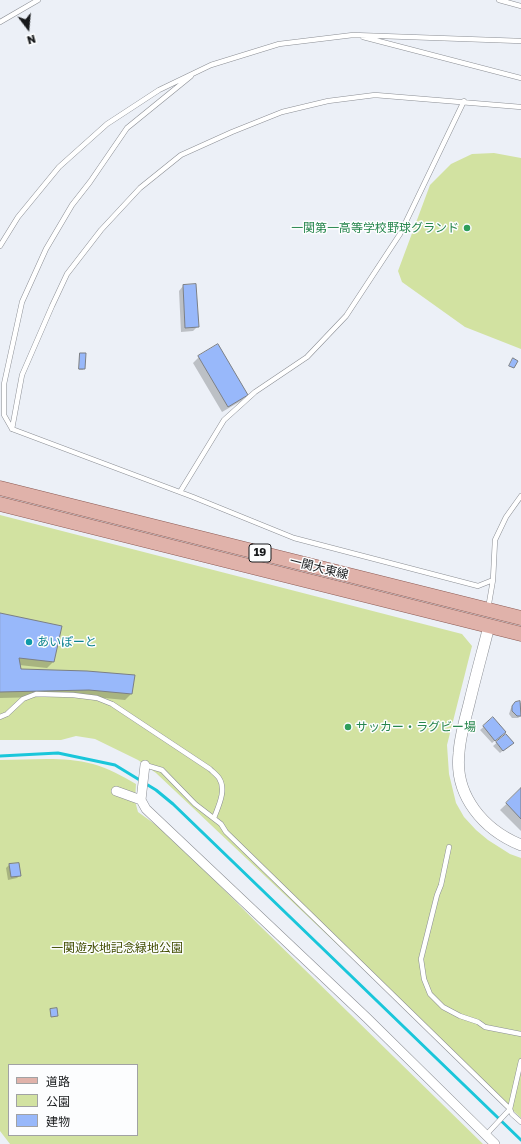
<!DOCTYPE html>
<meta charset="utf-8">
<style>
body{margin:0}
#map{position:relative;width:521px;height:1144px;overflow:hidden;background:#ecf0f7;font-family:"Golos Text","Noto Sans JP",sans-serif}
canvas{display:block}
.legend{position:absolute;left:8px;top:1064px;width:130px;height:72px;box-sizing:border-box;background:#fcfdfe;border:1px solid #a1a2a4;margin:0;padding:5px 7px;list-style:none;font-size:12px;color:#181a1c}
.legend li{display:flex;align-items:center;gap:8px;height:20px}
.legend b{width:20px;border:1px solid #a1a2a4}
.north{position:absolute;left:8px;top:8px;width:40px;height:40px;-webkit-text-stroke:3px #fcfdfe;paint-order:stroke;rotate:164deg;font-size:11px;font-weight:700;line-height:16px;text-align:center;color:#181a1c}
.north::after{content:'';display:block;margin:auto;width:14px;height:18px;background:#181a1c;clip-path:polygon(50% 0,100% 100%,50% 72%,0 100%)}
</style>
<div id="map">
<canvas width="521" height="1144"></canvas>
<ul class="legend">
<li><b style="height:5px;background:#e0b2aa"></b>道路</li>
<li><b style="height:11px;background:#d2e2a1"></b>公園</li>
<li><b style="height:11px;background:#98b8fa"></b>建物</li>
</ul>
<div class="north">N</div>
</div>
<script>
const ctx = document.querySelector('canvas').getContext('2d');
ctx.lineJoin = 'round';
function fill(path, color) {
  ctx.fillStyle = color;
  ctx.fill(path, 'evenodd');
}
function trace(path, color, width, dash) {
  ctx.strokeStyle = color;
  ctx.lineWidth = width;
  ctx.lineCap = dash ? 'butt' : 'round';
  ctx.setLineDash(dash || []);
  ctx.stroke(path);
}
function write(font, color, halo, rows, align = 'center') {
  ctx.font = font + ' "Golos Text","Noto Sans JP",sans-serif';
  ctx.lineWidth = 3;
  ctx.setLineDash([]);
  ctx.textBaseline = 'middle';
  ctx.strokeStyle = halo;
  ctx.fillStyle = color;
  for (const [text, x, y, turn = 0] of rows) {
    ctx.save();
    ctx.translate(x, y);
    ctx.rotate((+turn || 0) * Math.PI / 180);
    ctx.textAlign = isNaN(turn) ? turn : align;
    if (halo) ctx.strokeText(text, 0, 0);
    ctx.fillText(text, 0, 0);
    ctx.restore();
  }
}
const green = new Path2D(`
 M494 153 521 158V349L465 327 402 282 398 271 430 185 451 164 472 154Z
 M0 515 462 634 472 646 447 745 449 774 456 803 464 817 476 830 488 840 510 854 521 858V1118L156 773 138 760 95 739 76 736 61 740H0Z
 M0 760C30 760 64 756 93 764 108 768 122 776 136 784L135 801 138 812 170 835 258 924 483 1144H10L0 1131ZM9 1065H137V1135H9Z`);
const shadow = new Path2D(`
 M183 286 198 326 193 331 181 332 179 291Z
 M80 354 84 368 83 370H79V355Z
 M199 357 247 395 241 401 222 412 193 363Z
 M0 614 53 662 47 668 19 665 20 670 131 694 125 700 83 696 0 698Z
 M518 702 521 703V716L518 718H512L509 714 511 708Z
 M493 719 502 735 492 743 480 730Z
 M506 735 510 745 500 753 493 746Z
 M521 790V831L500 810Z
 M18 864 20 875 17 878 8 880 6 868 9 865Z`);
const stream = new Path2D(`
 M0 756 58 753 115 765 156 790 173 804 521 1140`);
const building = new Path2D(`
 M196 284 199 327 185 328 183 285Z
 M218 344 248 395 228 407 198 356Z
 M80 353H86L85 369H79Z
 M513 358 518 361 514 368 509 366Z
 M0 613 62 626 54 662 19 658 21 669 87 671 135 675 132 694 89 690 0 692Z
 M520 701 521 716H517L512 711V706L515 702Z
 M493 717 506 732 495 741 483 726Z
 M506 734 514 743 503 751 496 742Z
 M521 788V819L506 803Z
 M19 863 21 876 11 877 9 864Z
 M57 1008 58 1016 51 1017 50 1009Z`);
const service = new Path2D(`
 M499 0 521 6
 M0 22 38 0
 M363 37 521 78
 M0 246 18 217 59 167 107 124 159 90 211 65 279 44 353 35 521 41
 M12 429 4 415V384L22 302 46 249 72 205 90 182 127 128 191 76
 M180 492 224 420 255 392 307 357 346 316 400 234 464 101
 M493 580 495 540 506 517 521 496
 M488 609 493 580 478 586 294 538 193 497 12 429 22 375 52 306 67 274 101 230 140 188 181 155 232 132 282 112 328 101 375 95 521 107
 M0 717 7 714 23 699 36 694 73 695 97 698 112 704 210 769C213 772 217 775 219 778 227 790 218 807 214 818
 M145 765 162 770 195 804 221 824 226 832 510 1109 512 1114 521 1122
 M449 847 441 885 437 895 421 959 424 979 430 994 443 1007 460 1016 478 1022 485 1027 521 1034
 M486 1135 510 1109 521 1061`);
const minor = new Path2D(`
 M145 765 141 800 146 809 367 1018 495 1144
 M116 791 141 800`);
const tertiary = new Path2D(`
 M489 626C483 650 476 675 470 700 466 717 460 735 459 753 454 796 484 830 521 845`);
const primary = new Path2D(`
 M0 488 521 618
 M0 504 521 634`);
const markers = [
 [467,228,4,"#2e9e5b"],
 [29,642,4,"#0f9aa8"],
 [348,727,4,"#2e9e5b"]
];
const shields = [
 [260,553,22]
];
const shieldNames = [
 ["19",260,553]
];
const leisureNames = [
 ["一関第一高等学校野球グランド",459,228],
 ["サッカー・ラグビー場",356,727,"left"]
];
const streetNames = [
 ["一関大東線",319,568,14]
];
const cultureNames = [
 ["あいぽーと",37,642]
];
const parkNames = [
 ["一関遊水地記念緑地公園",117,948]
];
fill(green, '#d2e2a1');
fill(shadow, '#0003');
trace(stream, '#1ac6da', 3);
fill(building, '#98b8fa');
trace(building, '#7b7f85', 1);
trace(service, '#8b8e94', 5.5);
trace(minor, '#8b8e94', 10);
trace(tertiary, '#8b8e94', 12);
trace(primary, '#8c5b54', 15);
trace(service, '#fff', 4.5);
trace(minor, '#fff', 9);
trace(tertiary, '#fff', 11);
trace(primary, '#e0b2aa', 14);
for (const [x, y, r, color] of markers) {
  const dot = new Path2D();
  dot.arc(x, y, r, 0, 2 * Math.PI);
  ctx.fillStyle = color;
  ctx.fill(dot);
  trace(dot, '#fcfdfe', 1.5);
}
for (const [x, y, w] of shields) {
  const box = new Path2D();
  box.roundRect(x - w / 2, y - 9, w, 18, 3);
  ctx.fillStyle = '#fcfdfe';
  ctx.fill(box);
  trace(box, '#181a1c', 1);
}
write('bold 11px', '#181a1c', null, shieldNames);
write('12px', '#27864d', '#fcfdfe', leisureNames, 'right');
write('12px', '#181a1c', '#fcfdfe', streetNames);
write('12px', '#0d838f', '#fcfdfe', cultureNames, 'left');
write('12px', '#414d00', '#fcfdfe', parkNames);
</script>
